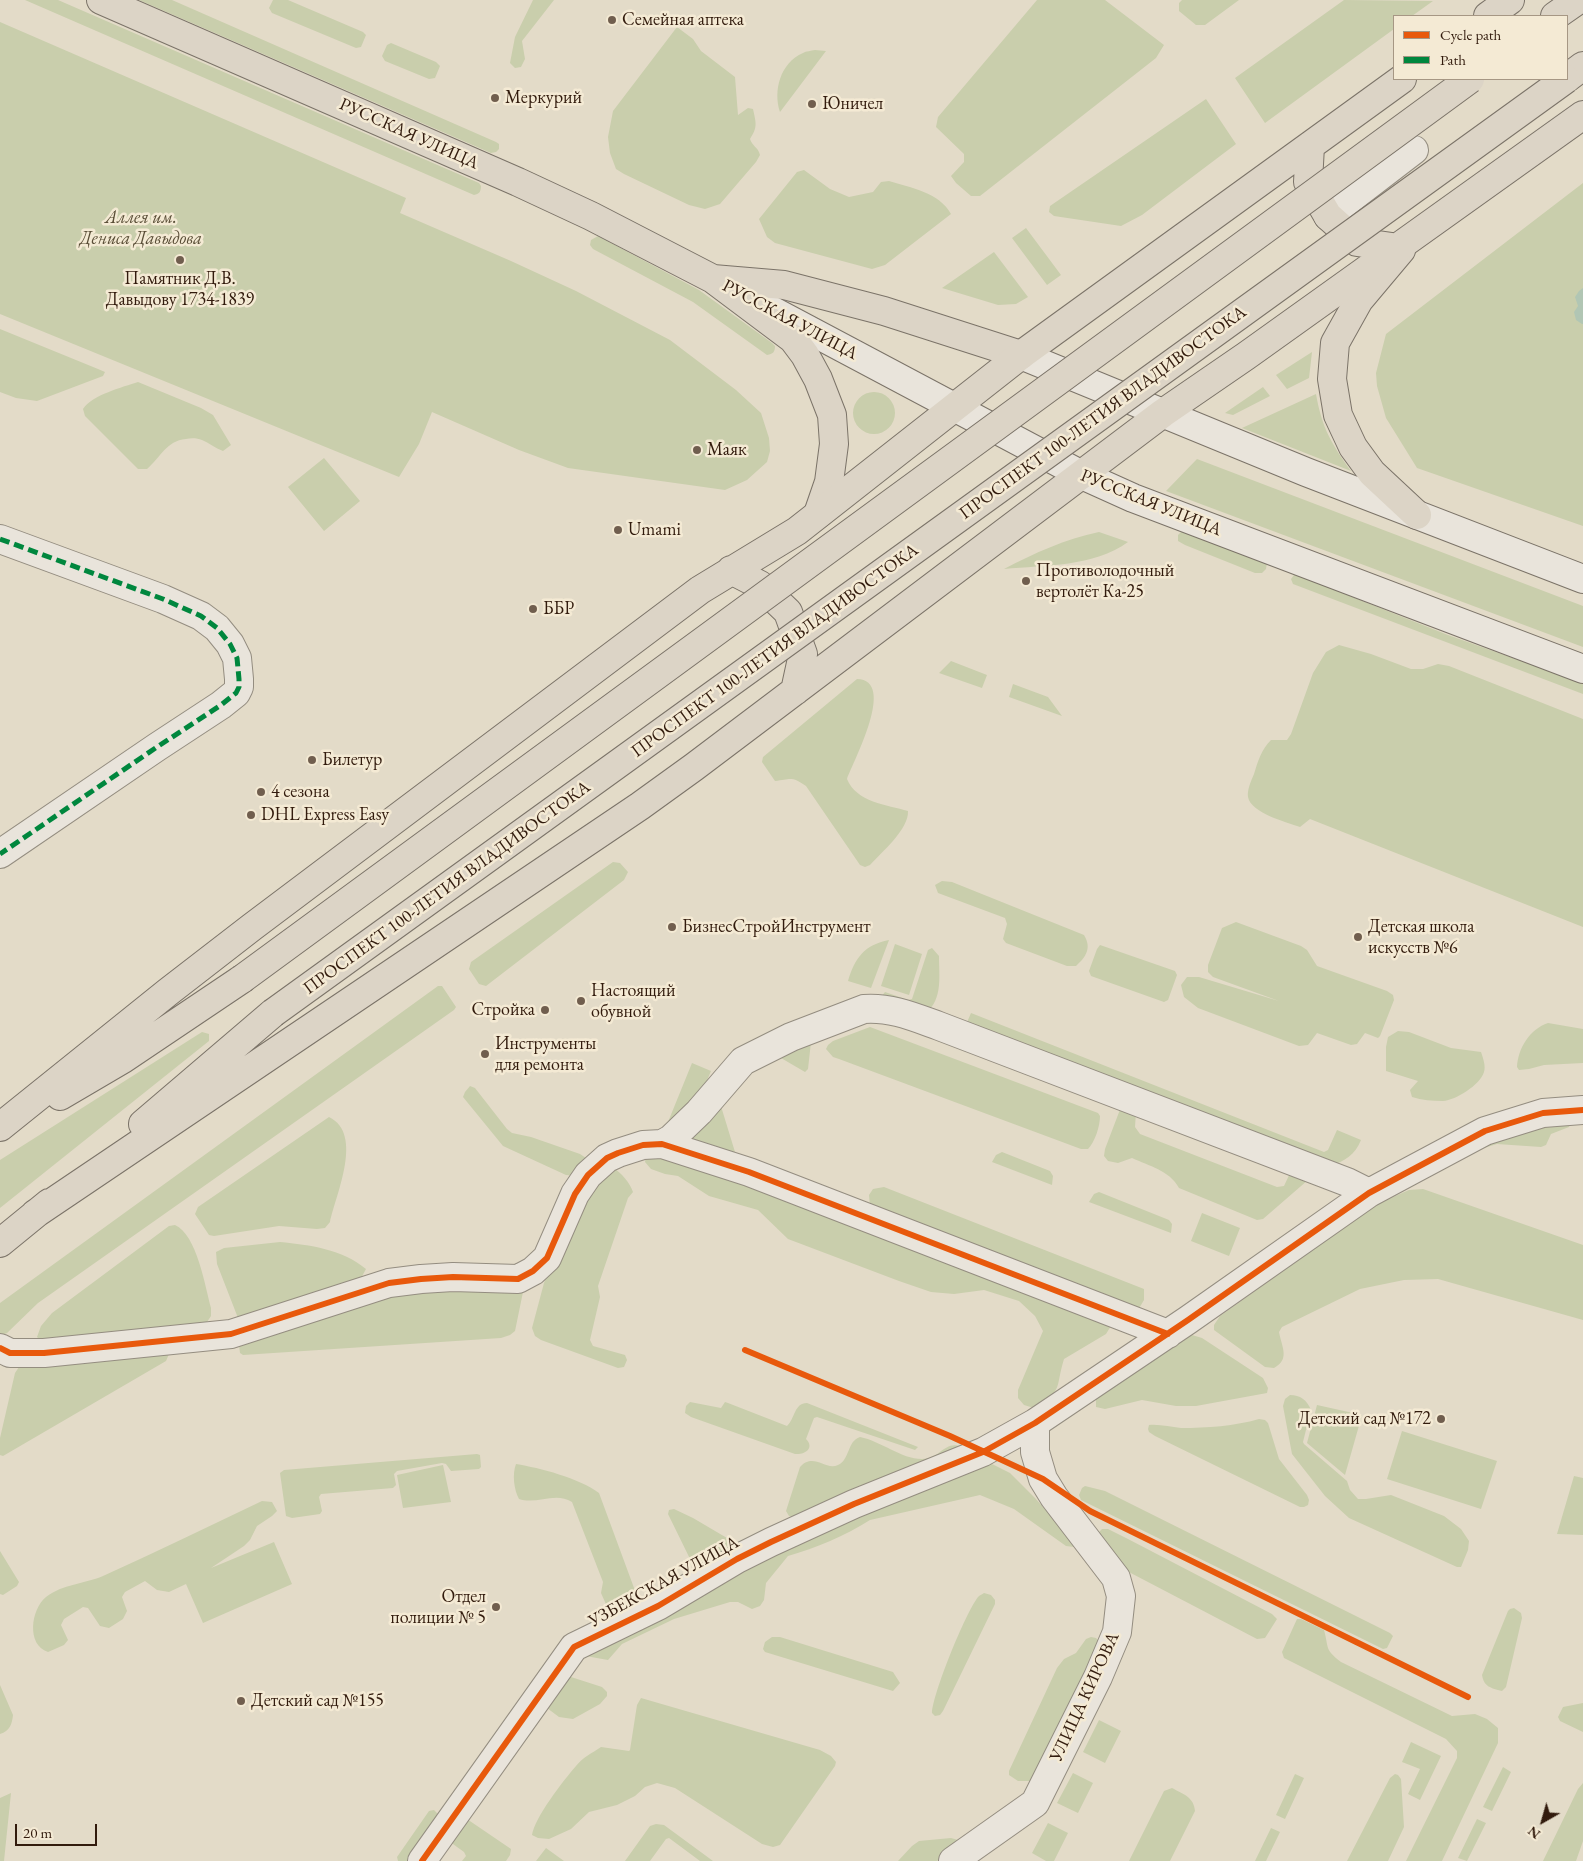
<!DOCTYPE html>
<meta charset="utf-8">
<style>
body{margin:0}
#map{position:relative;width:1583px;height:1861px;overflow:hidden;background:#e3dbc8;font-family:"EB Garamond",serif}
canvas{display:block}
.legend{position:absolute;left:1393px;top:15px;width:175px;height:65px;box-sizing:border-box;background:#f4ead4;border:1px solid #a69784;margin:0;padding:6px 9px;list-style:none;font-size:15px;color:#321b0d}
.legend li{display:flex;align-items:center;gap:10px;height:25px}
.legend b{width:25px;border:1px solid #a69784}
.north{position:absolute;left:1518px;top:1796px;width:50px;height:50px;-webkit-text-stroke:4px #f4ead4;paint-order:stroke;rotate:218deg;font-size:14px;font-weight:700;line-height:20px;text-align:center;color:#321b0d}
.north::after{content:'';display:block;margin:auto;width:18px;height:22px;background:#321b0d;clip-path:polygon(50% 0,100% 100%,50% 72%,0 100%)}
.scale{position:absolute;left:15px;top:1824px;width:82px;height:22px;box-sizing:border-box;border:2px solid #321b0d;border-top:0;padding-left:6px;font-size:15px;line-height:18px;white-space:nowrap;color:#321b0d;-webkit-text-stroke:4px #f4ead4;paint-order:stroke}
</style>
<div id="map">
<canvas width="1583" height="1861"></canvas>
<ul class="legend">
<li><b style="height:6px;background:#e8590c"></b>Cycle path</li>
<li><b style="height:6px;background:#00873e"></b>Path</li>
</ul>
<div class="north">N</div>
<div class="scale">20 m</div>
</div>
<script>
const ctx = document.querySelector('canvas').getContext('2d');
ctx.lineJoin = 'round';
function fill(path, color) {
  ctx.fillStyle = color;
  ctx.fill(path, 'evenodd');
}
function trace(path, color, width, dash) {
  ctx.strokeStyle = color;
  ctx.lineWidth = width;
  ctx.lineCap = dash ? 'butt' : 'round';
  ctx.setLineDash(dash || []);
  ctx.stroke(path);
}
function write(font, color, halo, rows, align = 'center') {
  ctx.font = font + ' "EB Garamond",serif';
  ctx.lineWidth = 5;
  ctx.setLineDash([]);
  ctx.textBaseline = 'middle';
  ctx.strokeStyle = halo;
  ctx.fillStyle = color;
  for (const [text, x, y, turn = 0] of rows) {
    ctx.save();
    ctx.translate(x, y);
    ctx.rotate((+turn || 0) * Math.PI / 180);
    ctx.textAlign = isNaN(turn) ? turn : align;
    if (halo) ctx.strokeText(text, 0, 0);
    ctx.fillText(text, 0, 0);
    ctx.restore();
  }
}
const green = new Path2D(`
 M25 0H58L479 183 481 186C481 192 479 194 474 195Z
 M139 0H172L496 142 499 144V149L496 152 491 153Z
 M273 0H288L363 32 366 35 361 47 356 48 272 13 269 8Z
 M533 0H554L522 41 525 59 521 67 515 68 510 63 515 37Z
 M1037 0H1105L1164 45 1156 58 980 196H971L956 183 951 176 964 162V154L936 127 938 117Z
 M1182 0H1239L1205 25H1196L1179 11V3Z
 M1344 0 1433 1 1412 16H1394V29L1265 123 1235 78Z
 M0 22 406 198 400 213 511 261 576 291 670 340 736 390 761 413 769 438 770 451 767 462 747 480 725 490 568 468 519 450 432 412 419 444 399 477 0 314Z
 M677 27 693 39 701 51 735 77 738 115 748 108 753 109C756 123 758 127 750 139 752 146 758 147 760 155L756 162 720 204 705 209 689 205 624 174 616 169 610 153 608 137 613 111Z
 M391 43 436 62 440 66 435 78 429 79 385 61 382 56 387 45Z
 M815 50 826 51 780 112C773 91 780 63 803 53 806 51 811 51 815 50Z
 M1206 99 1236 144 1142 215 1121 226 1054 216 1049 212 1050 206Z
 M804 170 830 189 849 197 873 192 881 182 889 181C911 188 939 192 951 214L885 265 872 269 775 243 767 237 759 219 797 172Z
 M1583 183V526L1417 468 1386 418 1377 386 1376 373 1386 334Z
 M1026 228 1061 275 1047 285 1012 238Z
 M598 236 699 290 772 343 775 346C775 352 773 354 767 355L693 302 593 249 590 245 591 240Z
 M994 252 1028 297 1016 304 998 305 942 288Z
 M0 329 98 369 105 372 103 376 37 401 16 398 0 392Z
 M1312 352 1309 378 1287 389 1276 375Z
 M138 382 201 408 213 415 231 445 223 451C215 448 209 443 202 440 197 438 191 438 186 439 166 441 161 457 147 469H138L85 416 83 409C92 395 123 387 138 382Z
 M1263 387 1270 396 1233 415 1225 413Z
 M853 413a21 21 0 1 1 42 0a21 21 0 1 1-42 0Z
 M1316 394C1322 428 1331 443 1351 471L1242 428Z
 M324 458 360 501 324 531 288 487Z
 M1197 459 1583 606V647L1166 491Z
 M1182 531 1267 563 1266 569 1262 573H1255L1185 545 1178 541V535Z
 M1099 532 1128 542C1093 567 1046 565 1004 569 1035 553 1065 539 1099 532Z
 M1294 575H1297L1448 635 1583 683V694L1293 584 1291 579Z
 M1339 645 1371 654 1411 669H1423L1438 664 1449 666 1583 719V927L1310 819 1300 827C1286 822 1251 813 1248 797 1247 790 1251 781 1254 774 1258 761 1261 750 1271 740H1287L1291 734 1313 673 1326 652Z
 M951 661 987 675 982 688 939 673Z
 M857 679C897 680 854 760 847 779 856 802 887 805 908 811 909 829 882 852 870 865L865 867 860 865 806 786C792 776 791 779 775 781L762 762 763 757Z
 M1013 684 1048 697 1062 716 1009 697Z
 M613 862 620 863 628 872 624 880 486 986 479 984 469 969 471 962Z
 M942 881 952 882 1084 935C1092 948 1086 957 1076 966H1067L1006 943 1003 939 1007 924 1005 918 938 893 935 885Z
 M1236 922 1301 946 1307 950 1317 966 1387 991 1393 995 1394 1000 1380 1036 1378 1038 1365 1033 1357 1044 1351 1045 1317 1033 1308 1045 1299 1046 1198 1008 1184 997 1181 985 1187 977H1199L1279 1001 1213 977 1208 972V965L1222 928Z
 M889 940 871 988 848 981C855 958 864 945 889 940Z
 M895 944 922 954 909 995 881 986Z
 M1100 945 1175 971 1177 975 1168 1000 1164 1002 1091 976 1089 971 1097 949Z
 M932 948 939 956C939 976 943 999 926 1013L880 998 885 992 908 1000 912 999 928 950Z
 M438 986H442L456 1007 454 1010 38 1303 7 1333 0 1336V1303Z
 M971 1013 1324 1152 1328 1150 1337 1130 1361 1140C1355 1155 1345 1161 1330 1166L965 1027Z
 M1548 1023 1583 1029V1063L1544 1065 1529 1069 1519 1070 1517 1067C1518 1048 1530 1029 1548 1023Z
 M870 1027 1098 1113 1100 1116C1100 1126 1095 1142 1088 1149H1081L839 1059 833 1057 826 1049 828 1045 833 1041Z
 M1398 1031 1409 1032 1451 1048 1481 1052C1483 1058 1486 1066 1484 1072 1480 1085 1456 1100 1443 1101 1432 1101 1422 1100 1412 1097L1410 1090 1418 1081 1386 1071V1047L1388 1037Z
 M202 1032 209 1034V1041L0 1208V1160Z
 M811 1042 808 1069 805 1072 781 1058V1054Z
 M692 1063 711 1071 695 1109 677 1123 668 1122Z
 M470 1086 475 1088 507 1129 512 1133 531 1137 580 1154 586 1158V1165L576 1176 566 1175 503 1146 463 1097 465 1092Z
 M720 1103 735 1152 732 1158 684 1142Z
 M1121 1107 1136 1112 1135 1127 1140 1134 1277 1187 1284 1186 1291 1171 1308 1180 1263 1219 1257 1220 1179 1188C1169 1170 1149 1166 1132 1158L1118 1163 1108 1161 1104 1156 1105 1149Z
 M329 1117C364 1134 336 1194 330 1222L325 1228 317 1229 279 1226 214 1236 209 1235 195 1214 198 1207Z
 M1545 1121 1570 1124 1569 1127 1551 1134 1546 1145 1541 1147 1497 1144 1464 1154Z
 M661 1147 1114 1321 1106 1334 1064 1359C1055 1388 1064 1390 1034 1408L1024 1405 1018 1398V1390L1043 1331 1035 1316 1019 1301 984 1290 954 1294 931 1292 899 1281 788 1239 758 1210 709 1196 678 1176 665 1174 651 1169 645 1162 646 1155Z
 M1002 1152 1050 1171 1053 1176 1052 1185 992 1162 996 1155Z
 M613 1168C621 1172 630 1183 633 1192L628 1198 598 1286 600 1297 590 1340 593 1346 625 1355 627 1360 624 1367 618 1368 541 1340 535 1336 532 1328 544 1283 562 1237 579 1202Z
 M884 1187 1144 1289V1300L1135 1315 870 1206 869 1195 873 1189Z
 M1423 1189 1583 1245V1320L1438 1279 1404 1280 1360 1289 1282 1327 1279 1332C1282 1348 1290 1359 1274 1368L1265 1367 1214 1330V1325L1220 1316 1377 1204 1409 1190Z
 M1099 1192 1169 1220 1172 1224 1171 1233 1089 1202 1094 1194Z
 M1202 1213 1240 1228 1229 1256 1191 1241Z
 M175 1225C197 1235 205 1286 211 1308V1316L205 1325 41 1341 37 1337 41 1326 52 1313 169 1226Z
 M280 1242C310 1245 342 1249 366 1269L359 1282 238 1318 217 1264 216 1252 224 1248Z
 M420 1288 521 1290 523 1292 515 1331 510 1335 501 1338 243 1355 240 1353 239 1345 242 1339Z
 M1192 1335 1202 1338 1263 1378 1268 1388 1267 1393 1196 1406H1176L1142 1400 1105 1409 1096 1407V1398L1182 1338Z
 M169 1354 166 1361 3 1456 0 1455V1438L15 1373 21 1364Z
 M1290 1395C1300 1395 1307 1400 1311 1410L1303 1442 1304 1444 1347 1481 1350 1490 1358 1499H1366L1391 1495 1444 1516 1461 1529 1469 1541 1468 1550 1461 1567H1457L1349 1518 1325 1496 1292 1454 1283 1406 1285 1399Z
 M690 1402 721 1408 725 1402 728 1403 787 1426C795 1419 794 1403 807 1403L918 1447 915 1450 817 1417 814 1418 806 1439C815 1448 805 1455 795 1454L691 1417 685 1413 686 1406Z
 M1317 1405 1362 1415 1345 1475 1307 1443Z
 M1259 1419 1265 1420 1268 1423 1279 1459 1307 1495 1309 1500 1308 1505 1304 1507H1300L1155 1436 1149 1432 1148 1429 1149 1425C1160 1424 1170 1427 1181 1428 1207 1428 1235 1426 1259 1419Z
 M1402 1431 1497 1461 1481 1509 1387 1479Z
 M860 1437C881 1441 901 1459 922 1459 942 1459 944 1438 965 1448L795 1518 789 1516 786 1511 800 1467C814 1452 825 1471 838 1465 850 1460 847 1441 860 1437Z
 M477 1454 480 1455 481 1467 479 1469 451 1471 446 1464 442 1463 397 1471 394 1474 396 1485 393 1488 321 1494 319 1497 322 1511 320 1514 292 1518 286 1516 280 1473 284 1470Z
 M984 1460 1010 1473 1035 1498 1075 1543 1074 1547 1066 1546 1014 1509 980 1495 870 1520C845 1536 816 1548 788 1556L766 1583 764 1600 760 1606 752 1609 738 1602H730L674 1619 622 1644 608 1660 580 1655 741 1565Z
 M516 1464C540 1468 579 1478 599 1493L637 1596 636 1601 615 1612 609 1611 601 1593 603 1582 572 1502C555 1491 537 1505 519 1499 514 1490 512 1474 516 1464Z
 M443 1465 451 1502 403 1508 397 1475Z
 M1574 1476 1583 1478V1535L1557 1534Z
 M1085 1486 1105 1491 1390 1633 1393 1636 1387 1648 1383 1649 1081 1500 1079 1495 1082 1488Z
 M262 1501 272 1502 277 1511 272 1516 257 1526 250 1540 244 1546 211 1568 274 1542 292 1584 203 1623 186 1584 169 1592 157 1590 145 1581 125 1592 122 1597 127 1611 123 1619 109 1628 100 1626 88 1608 83 1607 64 1619 61 1625 68 1640 64 1645 48 1652C26 1645 31 1609 46 1597 63 1584 84 1584 103 1576 156 1552 209 1526 262 1501Z
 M674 1509 693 1518 727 1538 729 1544 727 1550 699 1567H694L668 1514 669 1510Z
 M1102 1529H1108L1128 1539 1272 1614 1277 1619 1265 1638 1257 1639 1125 1570 1101 1537 1099 1532Z
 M0 1551 19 1582 17 1586 3 1595 0 1594Z
 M984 1593 991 1595 995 1600V1604L943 1711 940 1715 935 1716 932 1713C933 1693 965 1614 978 1597 980 1595 981 1595 984 1593Z
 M1514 1608 1521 1613 1522 1618 1506 1687 1502 1691C1491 1688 1484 1687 1482 1675L1508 1611 1510 1609Z
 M1297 1619H1301L1324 1630C1329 1648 1324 1649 1341 1662L1452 1716 1475 1714 1487 1719 1498 1728V1743L1442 1861H1406L1457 1758V1751L1446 1739 1284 1658 1282 1652Z
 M772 1637H780L893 1672 900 1683 893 1691 765 1652 763 1649 765 1642Z
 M1091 1637 1096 1638 1099 1641 1100 1650 1034 1781H1018L1009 1775V1771L1057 1668 1064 1659 1076 1653 1086 1639Z
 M571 1677 602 1687 607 1692V1696L600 1704 573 1719 559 1717 547 1708 565 1678Z
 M0 1685 13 1715C12 1724 10 1731 0 1734Z
 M641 1698 820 1750 831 1756 836 1762 835 1766 780 1845 773 1847 762 1844 675 1788 657 1783 645 1787 635 1796 617 1805 589 1812 571 1829 549 1839 538 1838 532 1835C535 1817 563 1781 576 1766 582 1758 592 1753 601 1747L629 1751 630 1750 637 1705Z
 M1583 1703V1732L1560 1721 1558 1717 1563 1707Z
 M1099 1720 1121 1731 1105 1763 1083 1752Z
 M1411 1742 1441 1756 1420 1800 1408 1794 1420 1769 1402 1762Z
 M1503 1767 1511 1772 1492 1811 1483 1807Z
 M1073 1773 1093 1783 1078 1813 1057 1803Z
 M1295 1774 1304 1778 1285 1819 1276 1815Z
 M1395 1774 1398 1775 1401 1779 1404 1827 1388 1861H1347L1390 1778Z
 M1583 1783V1841L1576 1861H1543L1578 1789Z
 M1172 1788C1183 1794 1194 1797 1195 1811L1170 1861H1129L1164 1791Z
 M11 1793 4 1861H0V1798Z
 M434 1810 439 1815 411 1861H398L397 1857 429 1811Z
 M464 1817 511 1849 510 1855 506 1861H462L466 1856 464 1852 446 1839Z
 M1477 1819 1486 1823 1467 1861 1458 1858Z
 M1048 1823 1068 1833 1054 1861H1046L1032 1853Z
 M656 1824 664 1825 713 1861H700L669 1838 666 1839 650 1861H625L650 1826Z
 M1271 1828 1280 1832 1266 1861H1255Z
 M951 1838 958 1840 955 1846 937 1861H898L912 1846 919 1841Z
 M546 1848 564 1861H536Z`);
const water = new Path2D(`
 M1583 288V324H1582L1576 320 1574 312 1578 306 1575 297 1579 291Z`);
const street = new Path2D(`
 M1328 216 1414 150
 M0 539 163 599 201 616 217 628 230 644 237 658 239 679V687L236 693 221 705 157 747 0 854
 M662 1144 671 1139 699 1112 743 1061 791 1037 864 1009C891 1007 914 1017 939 1026L1347 1182 1369 1193
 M0 1348 10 1353H44L231 1334 389 1283 421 1279 453 1277 518 1279 533 1271 547 1258 575 1194 588 1175 607 1158 618 1153 643 1145 662 1144 749 1172 1168 1334
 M422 1861 574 1647 658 1606 737 1559 771 1542 854 1504 983 1452 1035 1423 1188 1320 1369 1193 1410 1171 1485 1131 1543 1113 1583 1110
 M953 1861 1035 1803 1098 1677 1117 1632 1121 1596 1116 1578 1054 1497 1043 1479 1035 1452V1423`);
const secondary = new Path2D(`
 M760 304 1082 475 1133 498 1583 669
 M1021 355 1306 472 1583 579`);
const primary = new Path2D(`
 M101 0 518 182 591 216 713 279 784 285 884 311 1021 355
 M1401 250 1359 300 1335 343 1332 379 1338 415 1353 447 1372 473 1417 515
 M713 279 793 339 805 355 818 379 832 415 834 444 829 482 818 514`);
const highway = new Path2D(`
 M1488 16 1510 0
 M1555 16 1578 0
 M1567 78 1583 66
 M1310 146 1308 182 1328 216 1357 242 1399 248
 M731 570 760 585 788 612 803 654 795 691
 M60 1096 123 1059 242 979
 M143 1124 273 1013
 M0 1127 168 992 252 927 700 590 797 531 1021 355 1402 79
 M35 1214 640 806 694 767 1163 413 1246 356 1583 115
 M0 1243 49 1203`);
const highwayBridge = new Path2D(`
 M242 979 1470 79
 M273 1013 1566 79`);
const quiet = new Path2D(`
 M0 539 163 599 201 616 217 628 230 644 237 658 239 679V687L236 693 221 705 157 747 0 854`);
const cycleway = new Path2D(`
 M0 1348 10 1353H44L231 1334 389 1283 421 1279 453 1277 518 1279 533 1271 547 1258 575 1194 588 1175 607 1158 618 1153 643 1145 662 1144 749 1172 1168 1334
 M745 1350 950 1436 1043 1479 1090 1511 1468 1697
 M422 1861 574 1647 658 1606 737 1559 771 1542 854 1504 983 1452 1035 1423 1188 1320 1369 1193 1410 1171 1485 1131 1543 1113 1583 1110`);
const markers = [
 [612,20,5,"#705e4e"],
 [495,98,5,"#705e4e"],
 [812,104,5,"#705e4e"],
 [180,260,5,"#705e4e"],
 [697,450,5,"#705e4e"],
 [618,530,5,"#705e4e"],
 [1026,581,5,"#705e4e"],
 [533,609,5,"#705e4e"],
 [312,760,5,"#705e4e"],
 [261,792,5,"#705e4e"],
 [251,815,5,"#705e4e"],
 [672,927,5,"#705e4e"],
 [1358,937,5,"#705e4e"],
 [581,1001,5,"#705e4e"],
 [545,1010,5,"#705e4e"],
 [485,1054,5,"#705e4e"],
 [1441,1419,5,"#705e4e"],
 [496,1607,5,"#705e4e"],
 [241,1701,5,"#705e4e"]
];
const poiNames = [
 ["Семейная аптека",622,20],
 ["Меркурий",505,98],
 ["Юничел",822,104],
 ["Памятник Д.В.",180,279,"center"],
 ["Давыдову 1734-1839",180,300,"center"],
 ["Маяк",707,450],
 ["Umami",628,530],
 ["Противолодочный",1036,571],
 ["вертолёт Ка-25",1036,592],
 ["ББР",543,609],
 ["Билетур",322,760],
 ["4 сезона",271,792],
 ["DHL Express Easy",261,815],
 ["БизнесСтройИнструмент",682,927],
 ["Детская школа",1368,927],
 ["искусств №6",1368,948],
 ["Настоящий",591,991],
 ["обувной",591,1012],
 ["Стройка",535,1010,"right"],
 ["Инструменты",495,1044],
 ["для ремонта",495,1065],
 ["Детский сад №172",1431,1419,"right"],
 ["Отдел",486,1597,"right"],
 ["полиции № 5",486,1618,"right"],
 ["Детский сад №155",251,1701]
];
const streetNames = [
 ["РУССКАЯ УЛИЦА",409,134,24],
 ["РУССКАЯ УЛИЦА",790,320,28],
 ["ПРОСПЕКТ 100-ЛЕТИЯ ВЛАДИВОСТОКА",1103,413,-36],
 ["РУССКАЯ УЛИЦА",1151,503,22],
 ["ПРОСПЕКТ 100-ЛЕТИЯ ВЛАДИВОСТОКА",775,651,-36],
 ["ПРОСПЕКТ 100-ЛЕТИЯ ВЛАДИВОСТОКА",447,888,-36],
 ["УЗБЕКСКАЯ УЛИЦА",664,1582,-29],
 ["УЛИЦА КИРОВА",1085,1697,-65]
];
const parkNames = [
 ["Аллея им.",141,218],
 ["Дениса Давыдова",141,239]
];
fill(green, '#c9ceac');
fill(water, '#b1c6b4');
trace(street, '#948d80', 30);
trace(secondary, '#7b7368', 30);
trace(primary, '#7b7368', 30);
trace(highway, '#7b7368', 30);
trace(street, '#e9e4db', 28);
trace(secondary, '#e9e4db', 28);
trace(primary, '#dcd4c6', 28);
trace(highway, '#dcd4c6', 28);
trace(highwayBridge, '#7b7368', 30, []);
trace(highwayBridge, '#dcd4c6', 28);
trace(quiet, '#00873e', 5, [10, 5]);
trace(cycleway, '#e8590c', 6);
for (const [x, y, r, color] of markers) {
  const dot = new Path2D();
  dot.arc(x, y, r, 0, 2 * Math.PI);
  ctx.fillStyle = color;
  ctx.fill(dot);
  trace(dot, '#f4ead4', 2);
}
write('18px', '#321b0d', '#f4ead4', poiNames, 'left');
write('18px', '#321b0d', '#f4ead4', streetNames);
write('italic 18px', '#594d36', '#f4ead4', parkNames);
</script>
